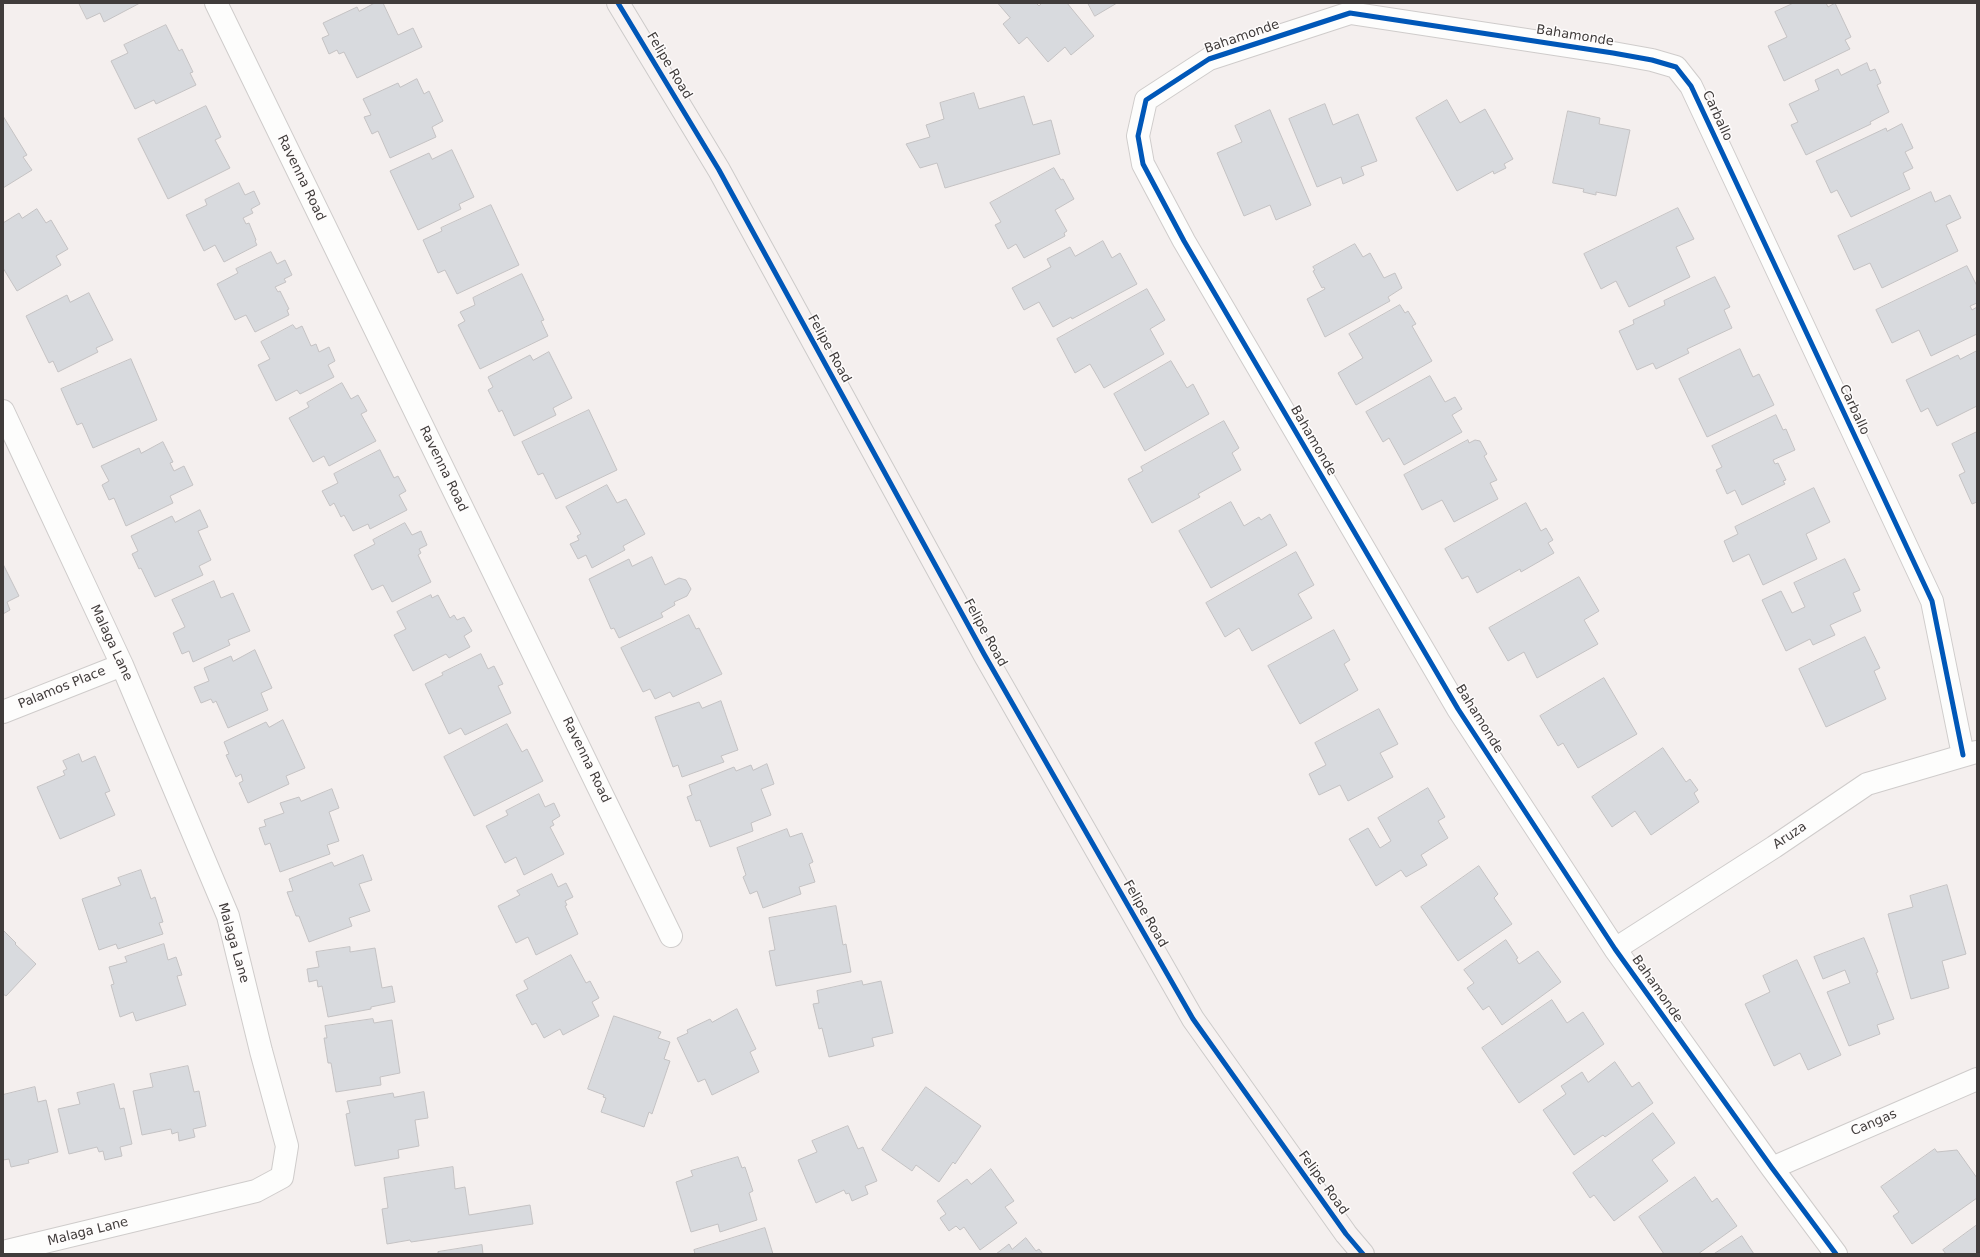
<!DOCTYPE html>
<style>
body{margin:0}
#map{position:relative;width:1980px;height:1257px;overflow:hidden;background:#f4efee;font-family:"DejaVu Sans",sans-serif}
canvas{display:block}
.frame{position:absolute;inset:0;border:4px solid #403c3b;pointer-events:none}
</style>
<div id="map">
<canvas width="1980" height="1257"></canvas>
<div class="frame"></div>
</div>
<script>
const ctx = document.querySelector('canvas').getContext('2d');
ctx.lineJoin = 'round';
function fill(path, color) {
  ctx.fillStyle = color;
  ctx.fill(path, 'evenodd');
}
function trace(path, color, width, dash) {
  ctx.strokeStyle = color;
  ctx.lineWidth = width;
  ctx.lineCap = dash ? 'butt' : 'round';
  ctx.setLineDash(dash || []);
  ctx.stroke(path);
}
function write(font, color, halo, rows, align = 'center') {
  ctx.font = font + ' "DejaVu Sans",sans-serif';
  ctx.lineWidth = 3;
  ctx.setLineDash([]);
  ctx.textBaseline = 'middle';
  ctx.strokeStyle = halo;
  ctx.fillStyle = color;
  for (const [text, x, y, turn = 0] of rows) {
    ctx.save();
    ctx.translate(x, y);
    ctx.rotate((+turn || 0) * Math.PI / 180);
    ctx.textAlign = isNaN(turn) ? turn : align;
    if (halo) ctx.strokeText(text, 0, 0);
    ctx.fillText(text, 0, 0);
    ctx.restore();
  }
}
const building = new Path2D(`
 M79 3H140L104 22 100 13 87 19Z
 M375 3H383L398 35 413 28 422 47 357 78 344 52 339 54 337 50 329 54 322 38 329 35 323 23 357 7 359 11Z
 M998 3H1036L1039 6 1042 3H1067L1094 36 1071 55 1065 47 1048 62 1027 37 1019 44 1003 24 1010 18Z
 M1088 3H1117L1095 16Z
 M1794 3H1826L1828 7 1835 3 1851 37 1845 40 1850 49 1784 81 1768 46 1787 37 1775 12Z
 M166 25 179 51 182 49 193 72 190 73 196 85 156 104 154 100 135 109 111 61 128 53 124 45Z
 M1867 63 1870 71 1875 69 1881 83 1877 85 1889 112 1870 122 1871 124 1806 155 1791 125 1798 122 1789 104 1819 90 1815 80 1838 69 1841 75Z
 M417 79 424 94 429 91 443 121 432 127 436 137 390 158 378 131 372 134 364 117 371 115 363 99 398 83 400 87Z
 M974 93 979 109 1024 96 1033 125 1051 120 1060 154 945 188 937 163 920 168 906 144 930 137 926 125 944 119 940 103Z
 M1447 100 1460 123 1485 109 1513 159 1504 164 1506 168 1494 174 1493 171 1457 191 1416 118Z
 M1325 104 1333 125 1358 114 1377 161 1361 167 1364 175 1343 184 1341 177 1317 187 1289 119Z
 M206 106 221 137 215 140 230 168 168 199 138 139Z
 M1270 110 1311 205 1276 220 1270 205 1244 216 1217 153 1242 142 1235 126Z
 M1568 111 1600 118 1599 124 1630 130 1616 196 1596 192V195L1583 192 1584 189 1553 183Z
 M3 116 27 155 23 157 32 170 3 188Z
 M1902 124 1913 148 1905 152 1913 168 1903 173 1910 189 1851 217 1837 190 1831 193 1816 161 1886 128 1887 131Z
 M452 150 474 197 459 204 461 209 418 230 390 171 429 153 432 159Z
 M1054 168 1061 180 1063 179 1074 199 1055 210 1067 231 1064 233 1065 236 1024 258 1016 244 1008 249 995 225 1001 222 990 203Z
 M239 183 245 195 254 191 260 204 251 209 253 213 243 218 246 224 249 223 256 240 255 241 257 245 224 262 215 245 204 251 186 215 207 205 205 200Z
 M1931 192 1935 202 1950 195 1961 218 1946 225 1958 251 1882 288 1870 263 1854 270 1838 236Z
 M491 205 519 265 457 294 445 270 438 273 423 240 442 231 441 228Z
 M1678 208 1694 239 1676 247 1690 277 1629 307 1616 281 1601 289 1584 254Z
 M37 209 46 223 51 220 68 249 56 256 61 265 17 291 3 268V223L19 213 22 218Z
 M1103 241 1112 258 1120 253 1137 284 1072 319 1071 317 1053 327 1039 302 1024 310 1012 288 1051 267 1047 259 1070 247 1075 256Z
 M1355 244 1363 257 1370 253 1384 278 1395 273 1402 288 1388 297 1390 301 1325 337 1307 299 1325 289 1324 287 1322 288 1313 271 1315 270 1313 267Z
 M271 252 277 264 285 260 292 275 284 279 286 282 275 287 278 292 280 291 289 309 287 310 289 315 255 332 246 315 235 320 217 284 238 273 236 269Z
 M1967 266 1977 286V303L1970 306 1972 310 1977 307V334L1931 356 1919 330 1892 343 1876 310Z
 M522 274 544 320 541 321 548 336 480 369 458 325 465 321 460 312 475 305 473 298Z
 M1715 277 1730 307 1724 310 1732 328 1687 349 1689 353 1656 369 1653 363 1637 370 1619 331 1634 324 1633 320 1665 305 1664 301Z
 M1147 289 1165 320 1150 329 1164 354 1104 388 1090 364 1075 373 1057 339Z
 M89 293 113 340 96 348 98 352 58 372 53 361 49 363 26 316 67 295 70 302Z
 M1400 305 1405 313 1408 311 1416 324 1412 326 1432 361 1356 405 1338 373 1363 358 1349 334Z
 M293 325 296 329 302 326 311 346 316 344 319 352 329 347 335 361 328 365 334 377 300 394 297 390 276 401 258 365 270 359 261 342Z
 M1740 349 1753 377 1759 374 1774 405 1707 437 1679 379Z
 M1977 351V406L1937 426 1928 408 1921 412 1906 380 1958 355 1960 359Z
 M549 352 572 398 553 408 556 415 514 436 502 410 499 412 488 390 493 387 488 377 530 355 533 360Z
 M131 359 157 420 93 448 82 423 77 425 61 389Z
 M1171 361 1187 388 1193 384 1209 414 1145 451 1114 394Z
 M1430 376 1445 402 1455 397 1462 409 1452 415 1462 432 1404 465 1389 438 1383 442 1366 412Z
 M342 383 351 399 358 395 367 411 361 414 376 441 329 466 324 456 313 462 289 418 309 407 307 403Z
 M589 410 617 470 556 499 543 473 538 475 522 442Z
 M1776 415 1783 430 1786 429 1795 450 1773 460 1775 464 1778 463 1786 480 1783 481 1785 484 1742 505 1735 490 1727 494 1716 470 1722 467 1712 446Z
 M1224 421 1239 448 1232 453 1241 470 1198 494 1200 497 1152 523 1128 479 1143 471 1141 467Z
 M1977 432V502L1972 504 1959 475 1965 472 1952 444Z
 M1468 440 1469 443 1475 440 1480 441 1487 454 1484 456 1497 480 1490 483 1498 499 1454 522 1442 500 1422 510 1404 475Z
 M163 442 173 462 170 463 174 471 184 466 193 485 170 496 173 503 126 526 114 498 109 500 102 485 109 481 101 466 139 448 141 453Z
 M380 450 394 478 398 476 406 491 399 495 407 510 370 529 368 524 353 531 344 515 341 517 334 503 330 506 322 491 338 483 334 474Z
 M607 485 617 503 626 499 645 534 623 546 625 550 592 568 586 555 578 559 570 544 579 540 577 536 581 534 566 507Z
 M1814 488 1830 522 1806 534 1817 559 1763 585 1749 554 1733 562 1724 541 1738 534 1735 527Z
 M1231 502 1244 526 1259 517 1261 520 1270 514 1287 545 1211 588 1179 531Z
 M1526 503 1541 531 1546 528 1553 540 1548 543 1554 553 1521 572 1520 569 1477 593 1468 576 1462 579 1445 549Z
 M200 510 208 527 198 531 211 560 199 566 203 575 155 597 141 568 139 569 132 554 138 551 131 536 172 516 175 522Z
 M405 523 412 535 421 531 427 545 419 549 421 553 418 555 431 582 392 602 383 585 372 590 354 555 375 544 373 540Z
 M1296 552 1314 585 1298 594 1312 618 1252 651 1239 628 1225 637 1206 603Z
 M652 557 665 585 679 578 686 580 691 589 687 596 674 602 675 605 661 613 663 617 619 638 614 628 611 629 589 579 629 559 632 566Z
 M1845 559 1860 590 1853 593 1861 611 1830 625 1835 635 1813 645 1810 639 1786 651 1762 600 1781 591 1792 613 1805 607 1794 583Z
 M3 564 19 596 7 602 10 610 3 614Z
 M1579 577 1599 611 1584 620 1598 644 1537 678 1524 652 1508 661 1489 628Z
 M214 581 221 598 233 593 250 631 228 640 230 645 193 662 189 651 182 654 173 633 185 627 172 600Z
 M431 595 432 598 438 595 450 618 454 615 457 620 464 617 472 631 464 636 470 647 449 658 446 654 413 671 394 635 406 629 397 612Z
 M689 615 696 629 699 628 722 674 673 697 670 692 655 699 650 689 643 692 621 648Z
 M1334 630 1350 660 1344 664 1358 690 1300 724 1268 666Z
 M1865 637 1880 668 1874 671 1886 699 1826 727 1799 669Z
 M255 650 272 688 261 693 268 710 228 728 216 701 213 703 211 699 201 703 194 687 209 681 204 668 231 656 233 661Z
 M481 654 488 669 494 666 503 684 498 686 511 713 465 735 461 728 449 734 425 684 443 675 442 673Z
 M1604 678 1637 734 1578 768 1563 743 1558 746 1540 716Z
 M721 701 738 750 721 756 724 762 682 777 678 765 673 767 655 717 699 702 702 708Z
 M1379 709 1398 744 1380 753 1393 777 1348 801 1340 785 1319 795 1309 774 1326 765 1315 743Z
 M283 720 305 768 286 776 289 784 248 803 239 783 243 781 241 774 236 777 226 755 229 754 224 742 266 722 269 727Z
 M507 724 522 752 527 749 543 781 474 816 444 757Z
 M1663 748 1686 782 1690 779 1698 790 1694 793 1699 802 1651 835 1635 811 1612 827 1592 797Z
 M79 754 82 762 95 756 110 791 105 793 115 815 60 839 37 787 65 775 63 771 67 769 63 761Z
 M767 764 774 784 761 789 771 815 751 823 753 831 710 847 700 820 696 821 687 797 692 795 689 785 734 767 736 771 751 765 753 770Z
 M1428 788 1445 817 1438 821 1448 838 1421 855 1427 865 1406 877 1401 870 1376 886 1349 839 1368 828 1380 848 1391 841 1378 818Z
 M332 789 339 808 329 812 339 841 327 845 330 854 280 872 270 843 265 845 259 828 266 826 264 820 284 813 280 803 299 797 301 801Z
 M539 794 545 807 554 803 560 816 552 821 554 825 550 827 564 854 524 875 516 857 505 863 486 826 508 815 506 811Z
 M787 829 790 837 802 833 813 862 809 864 815 882 799 887 801 894 763 908 757 891 750 894 743 877 746 875 737 848Z
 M363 855 372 880 359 884 370 911 349 918 352 926 309 942 299 916H296L287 892 293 891 289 879 332 862 334 866Z
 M1479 866 1498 894 1494 898 1512 924 1458 961 1421 907Z
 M141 870 151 899 155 897 163 922 159 923 163 934 118 949 116 944 99 950 82 899 121 885 118 878Z
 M552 874 558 887 566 883 573 897 565 901 567 905 565 906 578 934 536 955 528 937 516 943 498 906 520 895 517 891Z
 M1947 885 1966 954 1942 961 1949 988 1911 999 1888 914 1913 907 1910 896Z
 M836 906 843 945 846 944 851 972 776 986 769 951 775 950 769 918Z
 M3 930 16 943 15 944 36 964 6 996 3 994Z
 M1864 938 1878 972 1876 973 1894 1019 1877 1025 1880 1034 1849 1046 1827 992 1850 983 1845 970 1823 979 1814 957Z
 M1506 940 1518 958 1516 959 1519 964 1538 951 1561 982 1502 1025 1489 1006 1483 1010 1467 988 1474 983 1464 970Z
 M164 944 168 960 176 957 182 975 177 976 186 1005 136 1021 133 1012 120 1017 111 985 114 984 109 967 127 962 125 957Z
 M350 947V952L375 948 382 988 392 986 395 1002 371 1007V1009L328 1017 322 986 318 987 317 980 309 982 307 969 319 967 316 952Z
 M571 955 586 983 590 981 599 998 592 1002 599 1016 563 1035 560 1029 544 1038 536 1023 532 1025 516 995 528 989 524 981Z
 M1797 960 1841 1055 1808 1070 1800 1053 1774 1066 1745 1004 1770 992 1763 976Z
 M862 981 863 985 881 981 893 1033 872 1038 874 1046 829 1057 822 1028 819 1029 813 1004 819 1003 817 991Z
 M1552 1000 1567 1023 1583 1012 1604 1044 1519 1103 1482 1048Z
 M737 1009 756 1049 750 1052 759 1072 712 1095 705 1079 698 1082 677 1038 688 1033 687 1030 710 1019 712 1022Z
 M614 1016 661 1032 658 1038 670 1042 664 1059 670 1061 652 1114 649 1112 644 1127 601 1112 606 1098 603 1097 604 1095 588 1089Z
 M373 1019 374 1023 392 1020 400 1073 380 1077 381 1085 336 1092 331 1063H328L324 1038H327L325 1026Z
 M1615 1062 1632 1087 1639 1082 1653 1103 1605 1137 1603 1135 1574 1155 1543 1110 1566 1094 1561 1086 1582 1072 1588 1082Z
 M188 1066 194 1092 199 1091 206 1126 193 1129 195 1137 179 1141 178 1132 172 1134 171 1129 142 1135 133 1091 153 1087 150 1074Z
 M114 1084 120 1109 124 1108 132 1144 120 1147 122 1156 105 1160 103 1151 99 1152 97 1147 69 1154 58 1109 80 1104 77 1093Z
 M35 1087 38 1102 46 1100 58 1152 28 1160 29 1163 11 1167 9 1159 3 1160V1095Z
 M926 1087 981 1126 955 1164 953 1162 939 1182 916 1165 912 1171 882 1150Z
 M424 1092 428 1118 415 1120 419 1146 398 1150 399 1158 355 1166 346 1114 350 1113 347 1101 393 1093 394 1097Z
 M1653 1113 1675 1143 1652 1160 1668 1181 1614 1221 1594 1195 1590 1198 1573 1173Z
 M848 1126 858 1149 863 1147 877 1181 865 1186 868 1194 852 1201 849 1193 846 1194 844 1190 816 1203 798 1160 817 1152 812 1141Z
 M1935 1149 1937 1152 1957 1150 1977 1178V1198L1912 1244 1893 1216 1899 1212 1881 1187Z
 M738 1157 742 1168 745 1167 753 1191 749 1193 757 1220 720 1232 718 1224 691 1232 676 1182 693 1176 691 1171Z
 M453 1167 455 1189 465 1187 469 1215 530 1205 533 1224 411 1242 410 1240 387 1244 382 1209 388 1208 384 1178Z
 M991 1169 1014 1201 1005 1207 1017 1223 980 1250 964 1227 960 1230 956 1226 949 1231 940 1218 946 1214 937 1201 967 1179 971 1184Z
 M1695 1177 1712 1202 1717 1198 1737 1226 1698 1254H1664L1639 1217Z
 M1977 1225V1254H1946L1943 1250Z
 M765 1228 773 1254H695L694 1250Z
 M1742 1236 1754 1254H1714Z
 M1026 1238 1036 1251 1039 1249 1043 1254H996L1009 1244 1012 1249Z
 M482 1245 483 1254H438V1252Z`);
const minor = new Path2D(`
 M216 3 671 936
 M3 411 122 665 228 916 261 1051 287 1146 282 1177 256 1191 3 1252
 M3 712 122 665
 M1615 949 1774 847 1867 784 1976 752
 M1772 1168 1977 1079
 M1836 1254 1772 1168 1615 949 1458 709 1184 241 1143 164 1138 136 1146 100 1209 59 1350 13 1613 53 1652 60 1676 67 1691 86 1932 601 1963 755`);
const major = new Path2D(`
 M618 3 719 170 984 654 1193 1019 1346 1234 1363 1254`);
const cycleway = new Path2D(`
 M618 3 719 170 984 654 1193 1019 1346 1234 1363 1254
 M1836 1254 1772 1168 1615 949 1458 709 1184 241 1143 164 1138 136 1146 100 1209 59 1350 13 1613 53 1652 60 1676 67 1691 86 1932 601 1963 755`);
const streetNames = [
 ["Bahamonde",1575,36,9],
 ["Bahamonde",1242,37,-19],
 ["Felipe Road",669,66,59],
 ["Carballo",1717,116,65],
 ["Ravenna Road",301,178,64],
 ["Felipe Road",829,349,61],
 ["Carballo",1854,410,65],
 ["Bahamonde",1313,441,60],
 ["Ravenna Road",443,469,64],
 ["Felipe Road",985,633,61],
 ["Malaga Lane",111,643,65],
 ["Palamos Place",62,688,-22],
 ["Bahamonde",1479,719,58],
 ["Ravenna Road",586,760,64],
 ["Aruza",1790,836,-34],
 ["Felipe Road",1145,914,60],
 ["Malaga Lane",233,943,74],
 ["Bahamonde",1657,989,55],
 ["Cangas",1874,1123,-23],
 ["Felipe Road",1323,1183,54],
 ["Malaga Lane",88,1232,-14]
];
fill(building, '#d8dade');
trace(building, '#c4c2c3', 1);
trace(minor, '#cfcccb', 24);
trace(major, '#cdcbca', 24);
trace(minor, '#fdfdfc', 22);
trace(major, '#f7f2f1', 22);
trace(cycleway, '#0057b8', 5);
write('13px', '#403c3b', '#fefcfc', streetNames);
</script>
